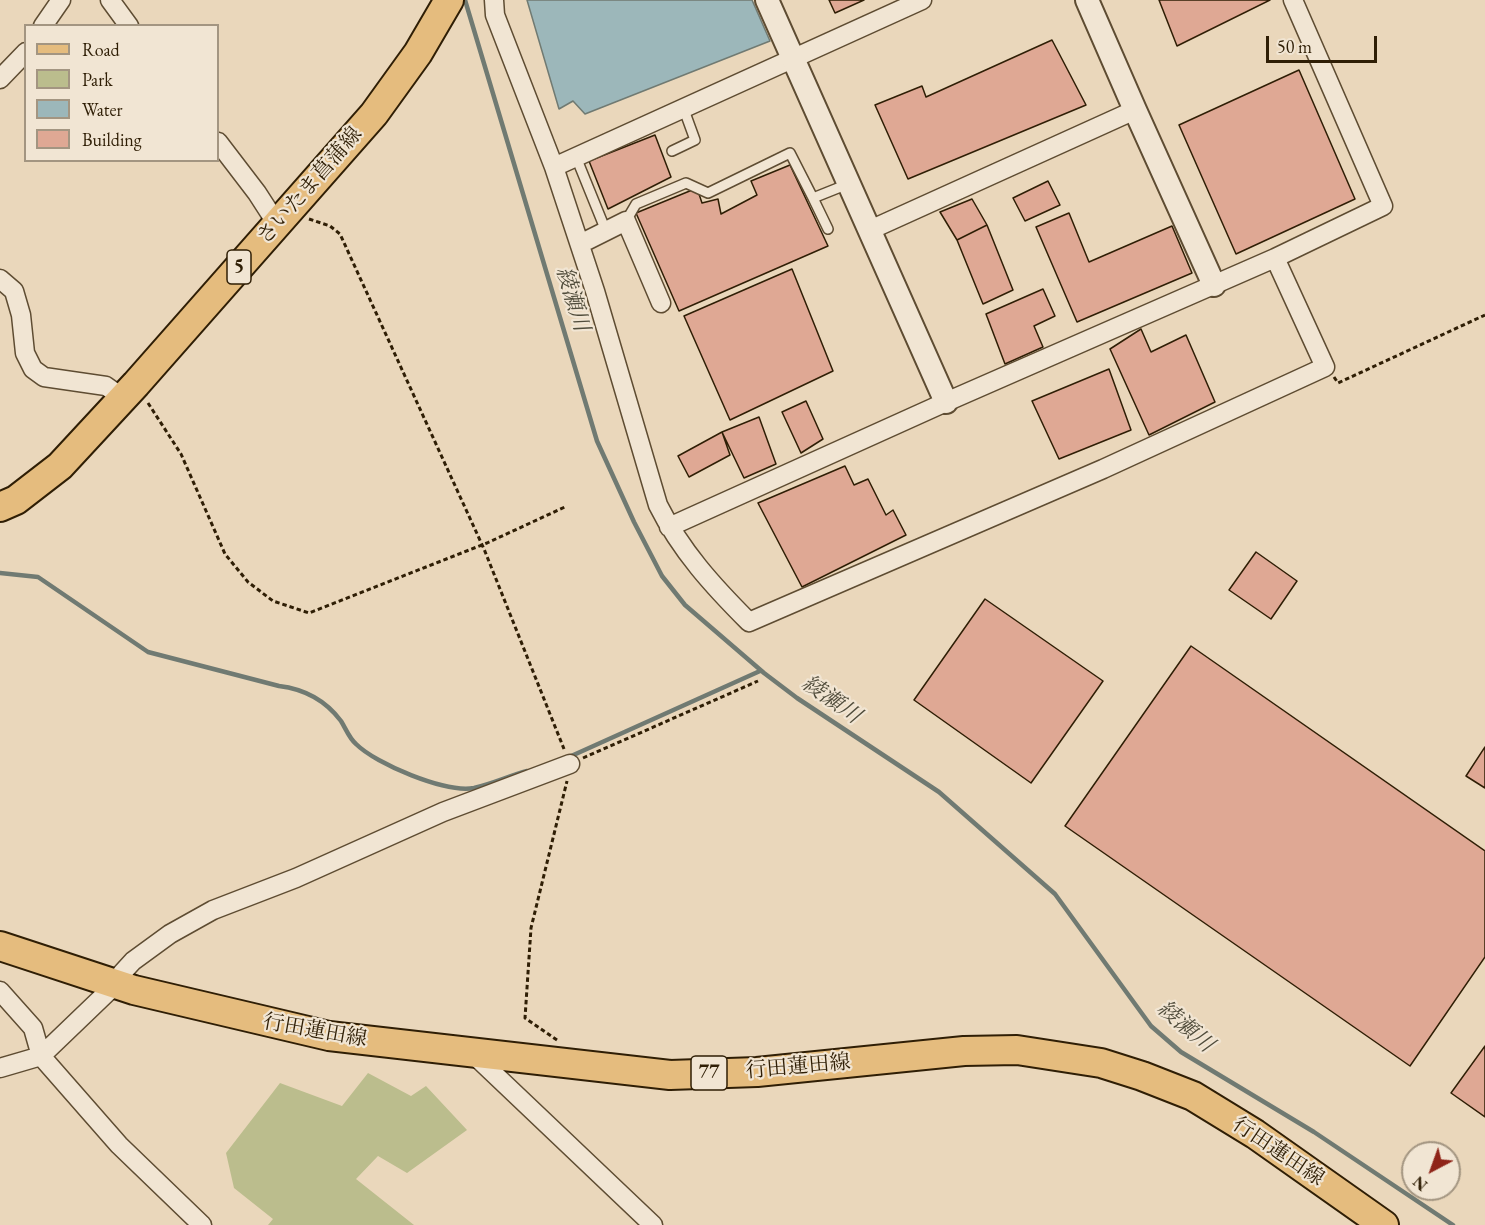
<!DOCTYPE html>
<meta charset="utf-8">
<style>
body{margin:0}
#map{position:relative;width:1485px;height:1225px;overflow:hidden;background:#ead7bb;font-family:"EB Garamond",serif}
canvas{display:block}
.legend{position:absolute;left:24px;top:24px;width:195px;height:138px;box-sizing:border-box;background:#f1e5d3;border:2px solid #a39581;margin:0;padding:8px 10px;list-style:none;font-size:18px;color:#2f1e05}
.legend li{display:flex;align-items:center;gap:12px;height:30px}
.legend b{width:30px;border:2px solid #a39581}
.north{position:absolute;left:1401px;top:1141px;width:60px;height:60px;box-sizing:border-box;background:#f1e5d3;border:2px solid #a39581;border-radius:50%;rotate:221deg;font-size:16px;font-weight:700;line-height:24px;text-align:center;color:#2f1e05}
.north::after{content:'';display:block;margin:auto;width:21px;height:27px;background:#8f2418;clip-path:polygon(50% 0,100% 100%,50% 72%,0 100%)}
.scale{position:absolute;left:1266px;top:36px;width:111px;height:27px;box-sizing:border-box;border:3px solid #2f1e05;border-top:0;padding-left:8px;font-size:18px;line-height:21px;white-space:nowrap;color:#2f1e05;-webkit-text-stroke:4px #f1e5d3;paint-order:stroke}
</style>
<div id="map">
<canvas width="1485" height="1225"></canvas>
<ul class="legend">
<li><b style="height:8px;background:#e5bc7e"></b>Road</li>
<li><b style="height:16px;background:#bbbd8d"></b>Park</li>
<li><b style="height:16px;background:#9cb7ba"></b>Water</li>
<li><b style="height:16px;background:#dfa894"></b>Building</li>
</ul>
<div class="north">N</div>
<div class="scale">50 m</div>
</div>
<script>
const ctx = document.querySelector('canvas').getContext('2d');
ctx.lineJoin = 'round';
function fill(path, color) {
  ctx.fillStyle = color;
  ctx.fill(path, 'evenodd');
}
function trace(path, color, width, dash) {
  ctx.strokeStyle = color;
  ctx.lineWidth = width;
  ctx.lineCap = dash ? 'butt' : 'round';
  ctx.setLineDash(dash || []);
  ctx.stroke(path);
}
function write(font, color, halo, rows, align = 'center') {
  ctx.font = font + ' "EB Garamond","Noto Serif JP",serif';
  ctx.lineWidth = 4.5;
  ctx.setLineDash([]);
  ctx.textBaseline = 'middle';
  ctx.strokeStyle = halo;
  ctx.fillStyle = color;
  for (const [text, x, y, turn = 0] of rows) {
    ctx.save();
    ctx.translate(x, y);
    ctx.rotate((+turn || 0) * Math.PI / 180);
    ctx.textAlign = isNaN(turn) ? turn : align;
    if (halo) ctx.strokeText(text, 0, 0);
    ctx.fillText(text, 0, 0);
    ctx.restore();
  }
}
const green = new Path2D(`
 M368 1073 411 1096 426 1086 467 1130 407 1173 378 1156 356 1179 414 1225H268L273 1219 234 1188 226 1153 280 1083 342 1106Z`);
const water = new Path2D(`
 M527 0H752L770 41 585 114 573 101 559 109Z`);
const stream = new Path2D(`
 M465 0 597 441 634 522 662 576 685 605 764 673 797 698 939 792 1055 894 1151 1026 1181 1052 1314 1132 1453 1225
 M0 573 38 577 148 652 279 686C304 689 326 701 341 721 346 729 349 738 356 744 376 764 445 793 474 788 492 784 509 776 527 771
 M569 757 760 671`);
const building = new Path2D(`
 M829 0H864L835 13Z
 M1159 0H1270L1177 46Z
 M1052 40 1086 105 908 179 875 105 922 86 926 97Z
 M1299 70 1355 199 1236 254 1179 125Z
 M655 135 671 177 608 209 589 161Z
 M790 165 828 246 679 311 636 213 697 188 702 203 718 199 721 214 757 195 751 181Z
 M1048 181 1060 205 1025 221 1013 198Z
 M972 199 987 225 957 240 940 212Z
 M1069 213 1089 262 1172 226 1192 273 1077 322 1036 227Z
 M987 225 1013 290 983 304 957 240Z
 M792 269 833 371 730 420 684 316Z
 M1043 289 1055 316 1034 326 1043 347 1005 364 986 314Z
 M1141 329 1151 352 1186 335 1215 402 1149 435 1110 349Z
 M1109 369 1131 430 1059 459 1032 401Z
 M806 401 823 439 801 453 782 412Z
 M759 417 776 464 744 478 722 432Z
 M722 432 730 455 689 477 678 456Z
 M845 466 854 485 868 479 886 515 893 510 906 535 802 587 758 503Z
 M1256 552 1297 581 1271 619 1229 590Z
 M985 599 1103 681 1031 783 914 700Z
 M1191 646 1485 851V957L1410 1066 1065 826Z
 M1485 747V788L1466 776Z
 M1485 1046V1117L1451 1093Z`);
const path = new Path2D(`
 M309 219 330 226 340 234 484 549 564 749
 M1334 377 1338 383 1485 315
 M148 403 181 454 225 554 248 582 273 601 309 613 487 543 567 506
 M583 758 758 681
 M557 1040 525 1018 531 928 567 781`);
const service = new Path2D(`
 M672 151 695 140 683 107
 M576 157 606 231
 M813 198 828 229
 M626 221 636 204 686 183 708 193 790 153 813 198 848 184`);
const minor = new Path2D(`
 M110 0 129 26
 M494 0 495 15 554 167
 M922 0 554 167 595 291 658 505C681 551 713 586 749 622L1103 469 1325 367 1275 258
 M43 26 61 0
 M0 79 26 52
 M218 142 257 193 277 224
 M870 230 1135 110
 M580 244 626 221 661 303
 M0 279 14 291 21 315 25 353 33 369 44 377 106 386 123 398
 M669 527 946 402 1275 258 1383 206 1293 0
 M0 991 33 1028 41 1056 119 1145 202 1225
 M471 1052 653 1225
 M0 1068 41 1056 116 984 122 973 133 961 170 934 213 910 296 878 443 812 570 764`);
const tertiary = new Path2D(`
 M767 0 946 402
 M1087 0 1135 110 1214 285`);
const primary = new Path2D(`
 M0 507 16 500 60 466 136 384 374 114 418 53 449 0
 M0 946 134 990 329 1036 670 1075 757 1072 964 1051 1017 1050 1101 1063 1142 1076 1193 1096 1255 1134 1384 1225`);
const shields = [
 [239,267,24],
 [709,1073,36]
];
const shieldNames = [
 ["5",239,267],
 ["77",709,1073]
];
const streetNames = [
 ["さいたま菖蒲線",310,186,-49],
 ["行田蓮田線",315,1031,10],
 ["行田蓮田線",798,1067,-5],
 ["行田蓮田線",1278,1152,34]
];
const waterNames = [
 ["綾瀬川",572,299,73],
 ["綾瀬川",831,700,35],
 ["綾瀬川",1185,1027,40]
];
fill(green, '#bbbd8d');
fill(water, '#9cb7ba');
trace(water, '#707a72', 1.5);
trace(stream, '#707a72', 4.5);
fill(building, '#dfa894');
trace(building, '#2f1e05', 1.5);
trace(service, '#5e4c32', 12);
trace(minor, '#5e4c32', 21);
trace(tertiary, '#5e4c32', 26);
trace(primary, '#2f1e05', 32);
trace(path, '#2f1e05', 3, [4.5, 3]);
trace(service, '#f1e5d3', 9);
trace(minor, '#f1e5d3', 18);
trace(tertiary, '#f1e5d3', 22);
trace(primary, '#e5bc7e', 28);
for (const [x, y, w] of shields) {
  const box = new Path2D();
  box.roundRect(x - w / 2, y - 17, w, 34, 4.5);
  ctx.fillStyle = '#f1e5d3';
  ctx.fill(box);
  trace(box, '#2f1e05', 1.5);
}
write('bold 20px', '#2f1e05', null, shieldNames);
write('21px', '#2f1e05', '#f1e5d3', streetNames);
write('italic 22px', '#504c3b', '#f1e5d3', waterNames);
</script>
